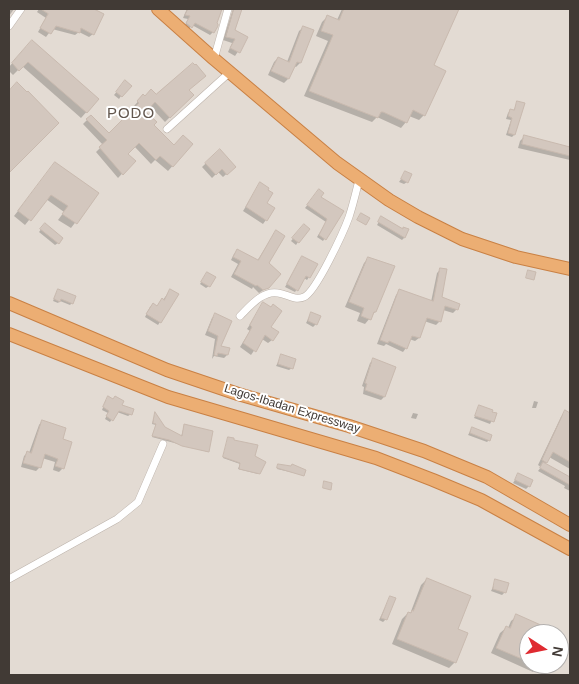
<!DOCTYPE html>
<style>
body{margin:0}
#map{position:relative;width:579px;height:684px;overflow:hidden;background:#efeae4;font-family:Helvetica,sans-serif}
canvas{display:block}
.frame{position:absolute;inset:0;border:10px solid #413a35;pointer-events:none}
.north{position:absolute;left:519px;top:624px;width:50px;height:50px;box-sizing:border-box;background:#fff;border:1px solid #b3b0ae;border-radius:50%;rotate:101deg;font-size:14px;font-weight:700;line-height:20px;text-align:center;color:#413a35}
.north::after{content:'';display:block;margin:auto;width:18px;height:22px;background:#df2b31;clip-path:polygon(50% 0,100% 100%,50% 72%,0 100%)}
</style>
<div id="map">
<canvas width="579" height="684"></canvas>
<div class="frame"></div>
<div class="north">N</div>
</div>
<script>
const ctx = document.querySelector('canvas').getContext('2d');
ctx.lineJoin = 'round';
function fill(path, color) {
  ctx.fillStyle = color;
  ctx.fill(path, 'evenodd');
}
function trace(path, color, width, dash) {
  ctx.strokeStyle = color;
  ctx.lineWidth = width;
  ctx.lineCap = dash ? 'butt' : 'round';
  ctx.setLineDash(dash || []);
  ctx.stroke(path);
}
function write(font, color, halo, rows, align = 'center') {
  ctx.font = font + ' Helvetica,sans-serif';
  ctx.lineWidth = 4;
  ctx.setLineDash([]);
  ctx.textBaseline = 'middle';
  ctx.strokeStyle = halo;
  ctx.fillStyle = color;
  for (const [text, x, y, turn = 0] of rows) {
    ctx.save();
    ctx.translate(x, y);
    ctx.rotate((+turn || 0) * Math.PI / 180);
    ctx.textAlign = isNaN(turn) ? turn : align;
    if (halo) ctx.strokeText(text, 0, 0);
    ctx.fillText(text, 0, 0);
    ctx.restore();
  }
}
const residential = new Path2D(`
 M9 9H570V675H9ZM529 634H559V664H529Z`);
const shadow = new Path2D(`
 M9 9H14L9 16Z
 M39 9H62L64 11 65 9 93 10V34L89 37 79 32 75 35 52 29 46 37 38 32 46 18 37 12Z
 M187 9H220L213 32 210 35 192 25 188 30 184 27 188 19 183 18Z
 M233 9H241L234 31 247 38 235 56 228 52 232 43 223 40Z
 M342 9H458L432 66 424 115 419 120 409 116 406 122 401 128 377 117 372 122 304 96 328 41 316 36 322 22 328 16 337 20Z
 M304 27 300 63 296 67 294 66 288 79 284 83 268 75 274 62 278 58 287 62 299 31Z
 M26 47 98 99 81 118 22 66 13 75 9 71V67Z
 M17 84 58 123 9 171V92Z
 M123 84 121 96 119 99 114 95Z
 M187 90 192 95 165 122 150 106 144 112 152 125 174 146 192 144 168 171 155 160 151 164 134 146 127 154 134 161 118 178 96 152 103 145 83 124 91 116 109 135 135 108 134 106 143 96 145 97Z
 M518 102 523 104 514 135 512 137 506 135 511 120 506 119 508 113 510 111H513Z
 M524 137 570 148V160L518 148 520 141Z
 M220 150 234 167 223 177 218 172 212 178 202 167Z
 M55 164 97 194 71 228 58 220 64 212 46 199 25 225 14 216Z
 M406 172 407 182 404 184 399 182Z
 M260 184 265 204 274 209 263 224 243 211Z
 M317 193 319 197 342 211 323 241 317 237 326 222 305 208Z
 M380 220 402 230H407L404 238 402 240 377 225Z
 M43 227 58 243 55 245 39 232Z
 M302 228 298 242 296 245 291 241Z
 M276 231 267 263 268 287 259 293 253 287 252 289 231 277 238 264 231 260 234 254 237 251 257 261Z
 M302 257 309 277 307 280 304 278 295 292 285 287Z
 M369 258 375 312 365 324 357 321 360 313 345 307 364 263Z
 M441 269V298L457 309 453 313 443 310 440 321 436 325 424 321 419 338 415 341 409 339 406 348 403 352 386 344 384 346 377 344 396 295 400 291 431 302 437 273Z
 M205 276 209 286 206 288 200 284Z
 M170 291 160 322 158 325 145 317 150 307 153 305 157 307Z
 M57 292 72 303 70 305 60 301 58 303 53 301Z
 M264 303 272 340 268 343 262 339 251 355 240 347 250 331 247 329Z
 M311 314 316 324 313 327 306 323Z
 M216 315 231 321 219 347 227 355 224 358 214 356 212 359 215 339 205 335 212 318Z
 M282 355 292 368 289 370 276 366Z
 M374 360 384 397 381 400 363 394 364 387 362 386 370 363Z
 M106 400 120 406 131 414 128 416 117 412 110 422 105 419 108 413 102 410Z
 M534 401 538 402 536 408H532Z
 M480 406 495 414 490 424 474 418Z
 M565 412 570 414V469L549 457 545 464 570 478V491L564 488 565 486 538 471 541 467 538 465 561 417Z
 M413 413 418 414 416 419 411 418Z
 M155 414 164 428 181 437 184 426 211 432 208 452 152 437 156 425 152 424Z
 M42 421 61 440 63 468 59 472 53 470 55 462 42 458 39 468 36 471 21 467 24 456 27 453H29L39 425Z
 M472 428 489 440 487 442 468 435Z
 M228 439 254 457 258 474 238 469 240 464 223 458Z
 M278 466 303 475 277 469Z
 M518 475 529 486 526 489 513 483Z
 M427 579 456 630 455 662 449 668 392 644 402 619 408 613 410 614 421 585Z
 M496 581 505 592 502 595 491 591Z
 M390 598 386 619 383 622 379 620Z
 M517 616 553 634H529V664H540L533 672 491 653 500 633 506 628H508L511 621Z`);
const building = new Path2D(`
 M41 9H94L104 14 94 35 81 28 80 33 56 26 51 34 40 28 48 14Z
 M188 9H222L217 23 218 24V26L214 33 195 23 192 28 186 23 190 16 185 15Z
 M234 9H242L235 30 248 37 240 53 230 48 235 39 226 37Z
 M344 9H459L434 65 446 71 425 116 413 110 407 123 383 112H381L378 118 309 91 333 35 321 31 327 15 339 20Z
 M303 26 314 30 301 63 297 62 289 79 271 71 278 57 289 62Z
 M32 40 99 99 87 113 28 62 19 71 12 63Z
 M193 63 195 65 196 64 206 76 189 90 194 95 170 118 155 102 146 112 157 122 154 125 174 145 183 135 193 144 173 167 160 156 156 160 139 143 128 154 136 161 123 175 99 147 107 140 86 119 91 115 109 133 139 103 137 101 143 94 145 96 151 89 156 94Z
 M125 80 132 86 122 97 116 92Z
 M17 82 27 92 28 91 59 123 9 173V91Z
 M517 101 525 103 515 135 508 133 512 118 508 116 510 109 514 110Z
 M524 135 570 147V156L522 144Z
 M220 149 236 167 227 175 222 169 216 175 205 163Z
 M55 162 99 193 77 224 62 214 68 206 51 195 31 221 18 211Z
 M405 171 412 174 408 183 401 179Z
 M260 182 269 188 268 190 273 193 267 203 275 208 267 221 246 207Z
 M319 189 324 193 321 197 344 211 326 240 319 235 327 219 307 205Z
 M361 213 370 218 366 225 357 220Z
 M381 216 403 229V227L409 229 405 238 378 222Z
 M45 223 63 238 59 244 40 229Z
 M304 224 310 229 299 243 292 238Z
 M276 230 285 236 269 263 281 274 269 288 263 290 257 285 256 286 234 274 241 261 233 257 237 249 258 260Z
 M302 256 318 264 310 278 306 276 298 291 287 284Z
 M368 257 395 266 376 312H374L371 320 361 316 364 308 349 302Z
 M440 268 447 269 442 297 460 304 458 310 445 306 441 322 427 318 420 338 412 336 407 349 389 341 388 343 380 340 399 289 433 301Z
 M528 270 536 272 534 280 526 278Z
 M207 272 216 277 210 287 201 282Z
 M58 289 76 296 73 304 61 299 60 302 54 299Z
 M170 289 179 294 161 323 146 314 153 303 157 306 162 298 164 300Z
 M263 302 271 307 273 304 282 311 271 327 279 332 273 341 265 335 256 352 243 343 252 327 250 325Z
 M311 312 321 316 317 325 308 321Z
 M215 313 232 321 221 346 230 348 228 355 218 353 217 356 214 355 218 336 208 331Z
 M281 354 296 359 293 369 278 364Z
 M373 358 396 367 385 397 365 390 367 384 365 383Z
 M108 396 113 399 115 396 124 401 122 405 134 409 132 415 119 411 113 421 106 416 109 411 103 407Z
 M479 405 493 410 492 412 497 413 494 422 475 416Z
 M565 410 570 413V462L553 452 547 463 542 460Z
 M155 412 165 427 182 436 184 424 213 431 209 452 182 446 169 440 152 436 156 424 153 423Z
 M42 420 66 428 63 439 72 442 64 469 55 466 58 459 45 454 41 468 23 463 27 451 31 453Z
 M472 427 492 435 490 441 470 433Z
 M228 437 234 438V440L258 445 255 456 266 462 260 474 239 469 240 463 223 457Z
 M543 462 570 477V485L540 468Z
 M278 464 291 466 292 464 306 470 304 476 277 468Z
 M518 473 533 480 530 487 515 480Z
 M324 481 332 483 331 490 323 488Z
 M427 578 471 596 458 629 468 633 456 663 397 639 408 612 411 613 412 610 413 611Z
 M495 579 509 583 506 593 493 589Z
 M390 596 396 598 387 620 381 618Z
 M516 614 561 634H529V662L496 648 506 626 510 628Z`);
const street = new Path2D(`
 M9 26 21 9
 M214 59 228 9
 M167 129 230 72
 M240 316C250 306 263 290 278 293 287 294 294 301 304 297 316 292 344 231 349 217 353 205 356 192 359 180
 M9 579 117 519 138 502 163 444`);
const highway = new Path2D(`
 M158 9 214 59 337 163 389 200 418 217 462 239 516 257 570 269
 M9 303 167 370 238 394 349 426 424 451 487 477 570 525
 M9 334 168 397 376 458 433 480 481 500 570 549`);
const streetNames = [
 ["Lagos-Ibadan Expressway",292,409,17]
];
const quarterNames = [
 ["PODO",131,114]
];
fill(residential, '#e3dbd3');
fill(shadow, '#0003');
fill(building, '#d3c7be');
trace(building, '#c9baaf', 1);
trace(street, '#bdb3ab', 8);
trace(highway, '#c98044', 14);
trace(street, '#fff', 7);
trace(highway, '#ecae73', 12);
write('12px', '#413a35', '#fff', streetNames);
ctx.letterSpacing = '1px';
write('15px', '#62564d', '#fff', quarterNames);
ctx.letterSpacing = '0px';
</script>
